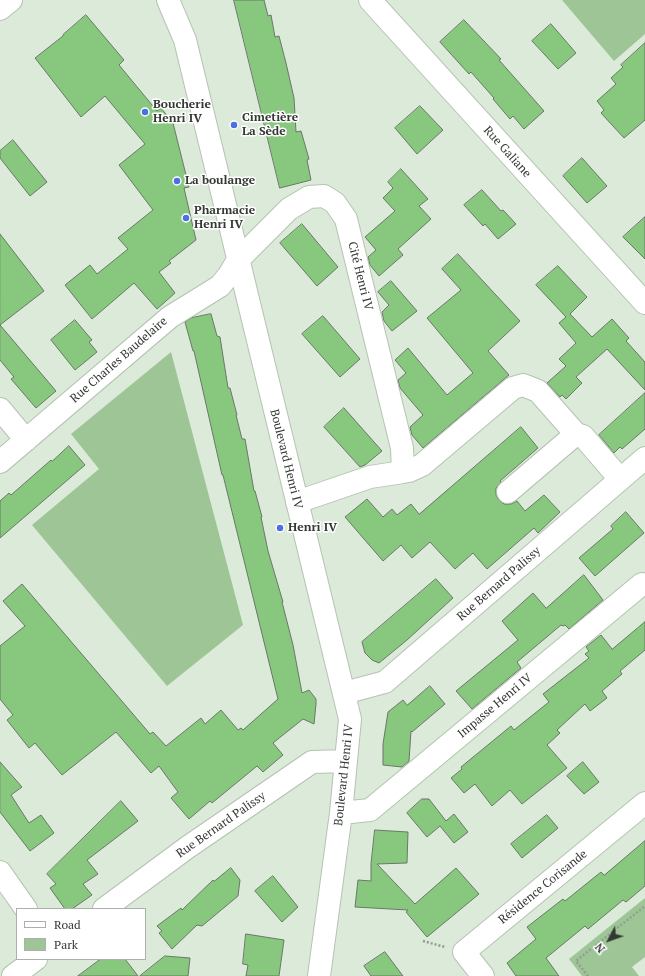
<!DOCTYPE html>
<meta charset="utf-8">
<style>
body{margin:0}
#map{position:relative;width:645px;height:976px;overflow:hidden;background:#dbead9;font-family:"PT Serif",serif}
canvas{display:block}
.legend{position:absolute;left:16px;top:908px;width:130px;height:52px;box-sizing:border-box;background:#fff;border:1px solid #adafad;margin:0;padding:5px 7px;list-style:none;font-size:12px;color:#333832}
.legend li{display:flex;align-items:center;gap:8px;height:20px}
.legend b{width:20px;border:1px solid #adafad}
.north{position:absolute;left:589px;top:920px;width:40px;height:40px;-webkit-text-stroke:3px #fff;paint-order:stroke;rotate:229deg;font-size:11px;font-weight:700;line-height:16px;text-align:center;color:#333832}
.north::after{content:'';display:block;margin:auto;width:14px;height:18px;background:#333832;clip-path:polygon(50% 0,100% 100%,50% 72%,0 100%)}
</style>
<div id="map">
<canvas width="645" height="976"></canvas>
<ul class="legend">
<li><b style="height:5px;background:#fff"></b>Road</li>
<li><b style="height:11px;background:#9dc596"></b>Park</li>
</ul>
<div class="north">N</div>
</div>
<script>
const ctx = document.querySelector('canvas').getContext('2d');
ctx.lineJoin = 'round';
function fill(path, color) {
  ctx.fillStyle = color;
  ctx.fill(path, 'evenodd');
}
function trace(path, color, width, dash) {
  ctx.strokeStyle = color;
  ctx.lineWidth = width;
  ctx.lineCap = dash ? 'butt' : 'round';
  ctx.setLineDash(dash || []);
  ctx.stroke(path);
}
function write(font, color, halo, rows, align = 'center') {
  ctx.font = font + ' "PT Serif",serif';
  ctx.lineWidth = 3;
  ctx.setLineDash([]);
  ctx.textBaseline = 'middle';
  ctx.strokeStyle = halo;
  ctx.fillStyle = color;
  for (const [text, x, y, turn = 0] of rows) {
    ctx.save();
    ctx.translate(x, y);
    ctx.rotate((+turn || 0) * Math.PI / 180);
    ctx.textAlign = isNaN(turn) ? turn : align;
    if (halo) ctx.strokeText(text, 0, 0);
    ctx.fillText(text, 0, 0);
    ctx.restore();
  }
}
const green = new Path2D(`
 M562 0H645V34L614 61Z
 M171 352 243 625 167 686 32 525 99 469 71 434Z
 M645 898V957L632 967 639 976H582L569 959Z`);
const building = new Path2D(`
 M234 0H264L268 16 271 15 275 37 279 36 286 63 294 98 296 132 301 131 309 159 307 160 311 180 280 188Z
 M86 15 124 60 119 65 157 111 161 108 173 123 189 187 184 188 196 240 169 261 171 263 159 272 175 293 157 309 134 283 92 319 65 285 90 265 97 274 128 249 118 238 153 210 119 165 145 144 105 96 81 117 35 58 63 36V35Z
 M464 20 501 59 499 60 544 111 524 129 513 116 510 119 493 99 494 98 471 72 469 74 440 42Z
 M551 24 576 53 558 69 532 41Z
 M645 43V120L624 138 601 113 604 110 597 101 616 84 611 78 623 67 621 65Z
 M420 106 443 130 417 154 395 128Z
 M13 140 47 182 30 196 0 158V151Z
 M582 158 607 186 587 203 563 176Z
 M401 169 428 199 419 206 431 219 398 249 403 255 379 276 370 265 368 257 376 250 365 237 395 211 383 198 393 188 388 182Z
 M482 190 501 211 503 210 516 224 498 239 485 224 483 226 464 205Z
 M645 217V259L623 237Z
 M302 224 338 267 317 286 280 243Z
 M0 234 44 291 0 325Z
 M458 254 520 321 488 351 509 375 423 448 412 435 410 427 423 415 400 388 398 380 406 373 395 360 408 348 447 395 473 373 427 318 461 290 442 269Z
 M558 266 587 297 570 314 592 337 612 319 629 338 626 341 645 362V390L607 349 576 377 582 383 566 399 562 395 560 397 547 383 566 366 559 359 576 343 559 323 566 317 536 285Z
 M391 281 417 311 392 331 384 321 382 312 389 305 378 292Z
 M211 314 217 336 220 337 228 388H230L237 415H236L242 439H245L254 491H255L262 517H261L268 551 283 602H282L293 645 302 693 309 690 316 699V704L314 724 303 719 273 743 283 755 263 772 257 766 212 803 210 801 189 819 171 798 178 792 159 766 151 773 116 732 62 775 35 743 29 748 7 720 13 715 0 699V646L25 626 3 601 22 584 150 734 153 732 166 746 201 718 205 724 221 710 238 730 241 728 243 730 278 699 223 475H222L194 351H193L185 322 191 318Z
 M323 316 360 359 340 377 302 334Z
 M75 320 92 340 89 342 97 352 75 370 51 340Z
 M0 325 56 391 36 408 11 379 14 377 0 360Z
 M645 393V429L622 449 620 447 614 453 599 435Z
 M344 408 382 451 365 465 360 467 324 427Z
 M521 427 538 448 500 481 501 482 496 488V495L499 500 504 504H511L517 501 525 511 544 495 560 512 538 533 534 528 487 569 473 553 455 569 430 542 412 558 401 545 383 561 345 517 367 499 383 517 392 509 397 515 411 504 419 514Z
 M69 446 85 465 0 538V501L9 493 11 495 51 460 52 461Z
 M626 512 644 533 595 576 579 558 613 529 611 526Z
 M584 575 603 600 569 629 565 625 563 626 561 625 517 662 521 668 472 709 456 691 518 640 502 621 533 593 546 608Z
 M436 579 453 598 407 640 379 663 372 660 365 653 362 642Z
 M645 622V650L620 671 622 674 602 691 607 698 590 711 585 704 557 730 560 733 547 745 567 768 522 804 510 790 492 806 475 784 464 793 451 778 462 769 461 767 511 726 514 730 549 702 543 694 589 658 585 654 589 651 586 647 601 635 612 649Z
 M430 686 445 704 412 732 411 731 409 761 402 767 383 765V744L388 712 403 700 407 705Z
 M0 762 22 787 11 795 29 823 41 815 54 833 30 851 0 812Z
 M583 762 599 782 584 794 567 776Z
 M422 799H429L446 821 454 814 468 832 454 843 440 826 427 837 407 813Z
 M121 801 138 821 87 860 98 874 83 884 92 895 72 909H65L50 888 56 884 47 874Z
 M547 815 558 828 522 858 511 844Z
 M375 830 408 832 407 863 377 864 415 904 456 868 479 894 427 937 406 912 408 910 355 907 358 880 371 881V864Z
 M645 841V886L626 902 623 900 588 929 585 926 546 958 559 976H516L507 963 536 939 527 927 563 899 565 901 601 872 604 875Z
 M231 868 240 880 238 896 202 926 197 925 172 949 159 933 162 931 157 926 181 908 182 910 213 880 214 881Z
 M273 876 298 907 282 922 255 891Z
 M246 934 284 940 279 976H246L248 965 243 964Z
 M385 952 403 976H371L364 966Z
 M165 956 190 958 188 976H140Z
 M101 959H125L138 976H78Z`);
const path = new Path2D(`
 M423 941 445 947
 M588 976 576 961 645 906`);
const minor = new Path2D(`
 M168 0 185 40 350 719 341 813 319 976
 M370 0 645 303
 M0 9 11 0
 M0 409 26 440
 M576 434 583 436 620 479
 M0 462 170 317 220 286 229 275 238 260 289 209 309 197 324 196 335 203 346 219 402 448 403 472 370 477 297 502
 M403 472 409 471 422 465 513 388 523 385 538 391 576 434 508 492
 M344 693 385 682 645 458
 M341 813 370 810 642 584
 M0 872 26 909
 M104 909 188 847 312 762 346 761
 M13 976 36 959
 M483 976 464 952 645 803`);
const markers = [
 [145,112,4,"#4b70e3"],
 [234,125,4,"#4b70e3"],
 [177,181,4,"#4b70e3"],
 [186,218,4,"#4b70e3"],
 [280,528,4,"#4b70e3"]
];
const poiNames = [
 ["Boucherie",153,105],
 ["Henri IV",153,119],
 ["Cimetière",242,118],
 ["La Sède",242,132],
 ["La boulange",185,181],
 ["Pharmacie",194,211],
 ["Henri IV",194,225],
 ["Henri IV",288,528]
];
const streetNames = [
 ["Rue Galiane",507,152,48],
 ["Cité Henri IV",360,276,76],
 ["Rue Charles Baudelaire",119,360,-41],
 ["Boulevard Henri IV",286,459,76],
 ["Rue Bernard Palissy",499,584,-41],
 ["Impasse Henri IV",495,706,-40],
 ["Boulevard Henri IV",344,775,-84],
 ["Rue Bernard Palissy",221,825,-35],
 ["Résidence Corisande",543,887,-39]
];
fill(green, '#9dc596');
fill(building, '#88c77e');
trace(building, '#6a7768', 1);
trace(minor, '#b5c3b2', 24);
trace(path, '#939d91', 2.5, [2, 2]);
trace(minor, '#fff', 22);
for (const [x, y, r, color] of markers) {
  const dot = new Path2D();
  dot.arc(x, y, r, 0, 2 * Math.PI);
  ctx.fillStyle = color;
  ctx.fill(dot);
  trace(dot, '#fff', 1.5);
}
write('bold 12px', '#333832', '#fff', poiNames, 'left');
write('12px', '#333832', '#fff', streetNames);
</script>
